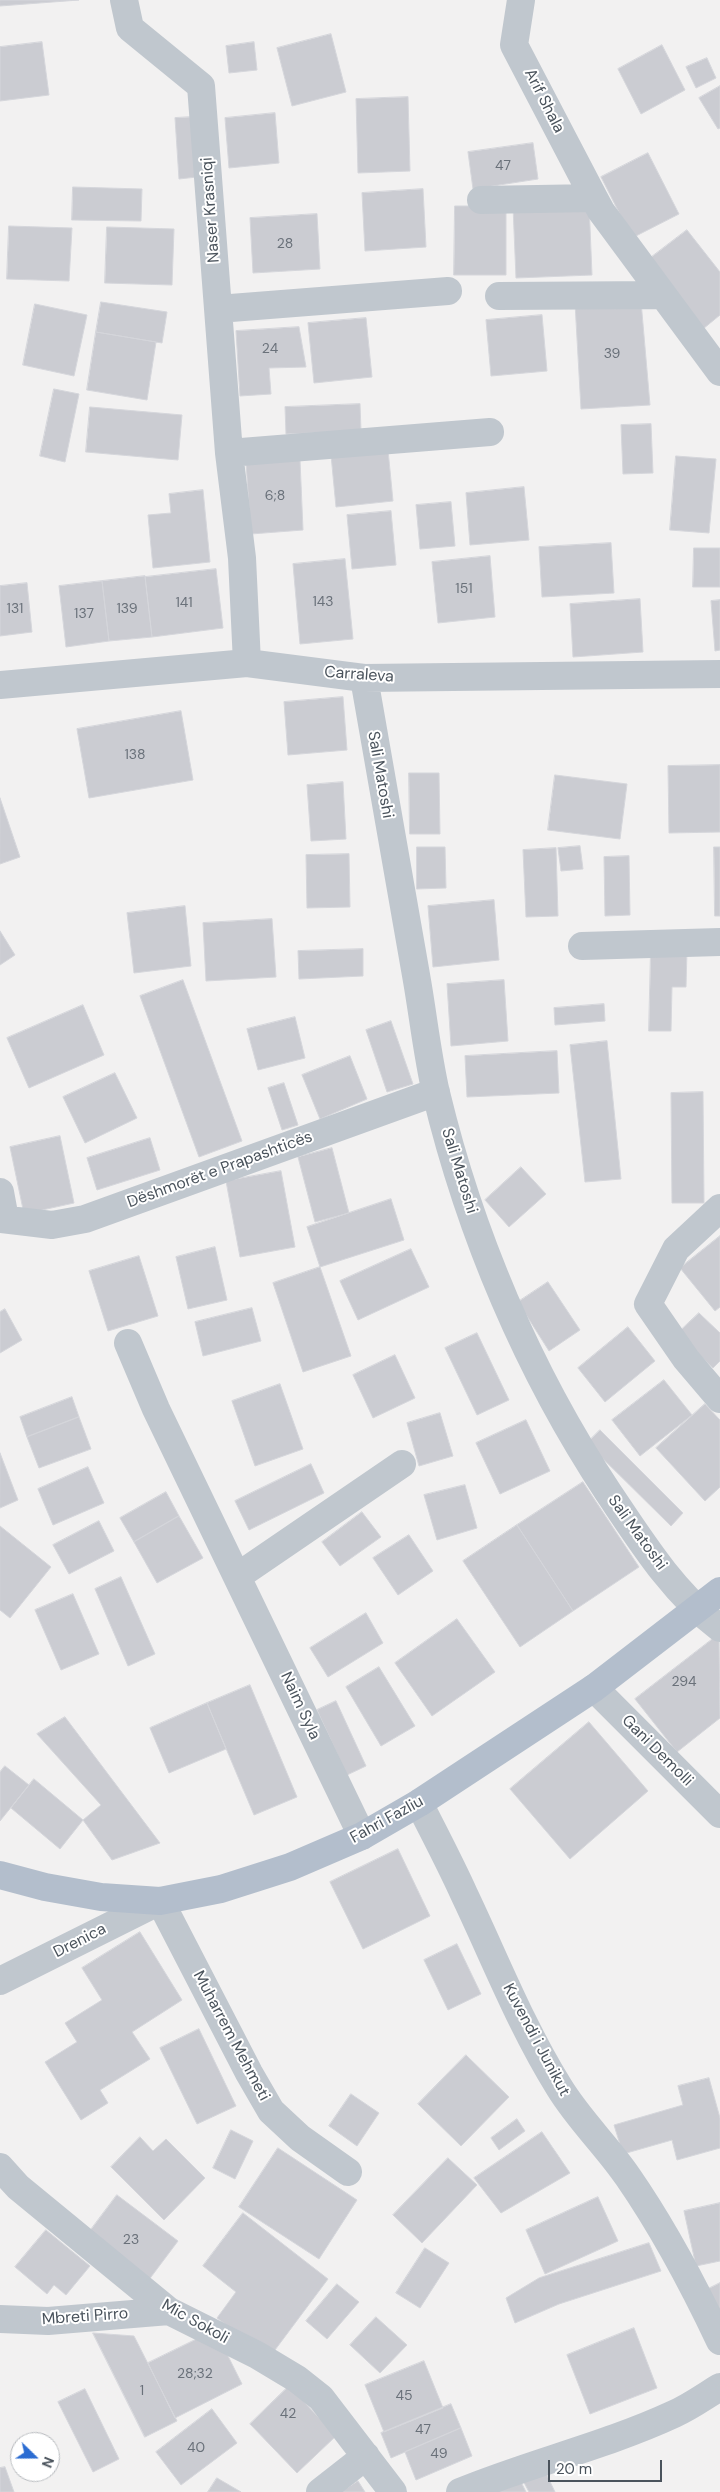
<!DOCTYPE html>
<meta charset="utf-8">
<style>
body{margin:0}
#map{position:relative;width:720px;height:2492px;overflow:hidden;background:#f2f1f1;font-family:"DM Sans",sans-serif}
canvas{display:block}
.north{position:absolute;left:10px;top:2432px;width:50px;height:50px;box-sizing:border-box;background:#fff;border:1px solid #b7babe;border-radius:50%;rotate:112deg;font-size:14px;font-weight:700;line-height:20px;text-align:center;color:#4a535c}
.north::after{content:'';display:block;margin:auto;width:18px;height:22px;background:#2b6cd2;clip-path:polygon(50% 0,100% 100%,50% 72%,0 100%)}
.scale{position:absolute;left:548px;top:2460px;width:114px;height:22px;box-sizing:border-box;border:2px solid #4a535c;border-top:0;padding-left:6px;font-size:15px;line-height:18px;white-space:nowrap;color:#4a535c;-webkit-text-stroke:4px #fff;paint-order:stroke}
</style>
<div id="map">
<canvas width="720" height="2492"></canvas>
<div class="north">N</div>
<div class="scale">20 m</div>
</div>
<script>
const ctx = document.querySelector('canvas').getContext('2d');
ctx.lineJoin = 'round';
function fill(path, color) {
  ctx.fillStyle = color;
  ctx.fill(path, 'evenodd');
}
function trace(path, color, width, dash) {
  ctx.strokeStyle = color;
  ctx.lineWidth = width;
  ctx.lineCap = dash ? 'butt' : 'round';
  ctx.setLineDash(dash || []);
  ctx.stroke(path);
}
function write(font, color, halo, rows, align = 'center') {
  ctx.font = font + ' "DM Sans",sans-serif';
  ctx.lineWidth = 4;
  ctx.setLineDash([]);
  ctx.textBaseline = 'middle';
  ctx.strokeStyle = halo;
  ctx.fillStyle = color;
  for (const [text, x, y, turn = 0] of rows) {
    ctx.save();
    ctx.translate(x, y);
    ctx.rotate((+turn || 0) * Math.PI / 180);
    ctx.textAlign = isNaN(turn) ? turn : align;
    if (halo) ctx.strokeText(text, 0, 0);
    ctx.fillText(text, 0, 0);
    ctx.restore();
  }
}
const building = new Path2D(`
 M0 0H79L0 6Z
 M331 34 346 92 292 106 277 48Z
 M42 42 49 95 0 101V47Z
 M254 42 257 70 229 73 226 46Z
 M662 45 685 90 641 114 618 69Z
 M707 58 716 78 696 88 686 67Z
 M720 86V128L718 129 699 98Z
 M408 97 410 171 358 173 356 99Z
 M275 113 279 163 229 168 225 118Z
 M192 117 197 177 179 179 175 118Z
 M533 143 538 179 473 189 468 152Z
 M648 153 679 214 632 238 601 177Z
 M73 187 142 189 141 221 72 220Z
 M423 189 426 247 365 251 362 193Z
 M589 203 592 275 516 278 513 206Z
 M455 206H506V275H454Z
 M317 214 320 269 253 273 250 218Z
 M9 226 72 228 69 281 7 279Z
 M107 227 174 229 172 285 105 283Z
 M687 230 720 272V315L703 329 649 259Z
 M641 301 650 405 581 409 575 303Z
 M101 302 167 312 162 343 96 332Z
 M35 304 87 315 74 376 23 365Z
 M542 315 547 371 491 376 486 320Z
 M366 318 372 377 314 383 308 323Z
 M299 327 306 367 269 368 271 394 240 396 236 331Z
 M96 332 156 342 147 400 87 390Z
 M54 389 79 394 65 462 40 456Z
 M360 404 361 431 286 434 285 407Z
 M90 407 182 415 178 460 86 452Z
 M651 424 653 473 623 474 621 425Z
 M388 450 393 501 336 507 331 455Z
 M676 456 716 459 709 533 670 530Z
 M300 460 303 530 251 534 246 463Z
 M524 487 529 540 470 545 466 493Z
 M203 490 210 562 153 568 148 515 171 513 169 494Z
 M451 502 455 546 420 549 416 505Z
 M391 511 396 565 352 569 347 515Z
 M611 543 614 593 542 597 539 547Z
 M694 548H720V587H693Z
 M490 556 495 617 438 623 432 562Z
 M345 559 353 639 300 644 293 564Z
 M216 569 223 628 152 637 145 577Z
 M145 576 152 637 109 641 102 581Z
 M102 581 109 641 66 647 59 586Z
 M27 583 32 632 0 636V586Z
 M640 599 643 652 573 657 570 604Z
 M720 600V650L715 651 711 601Z
 M343 697 347 750 288 755 284 702Z
 M181 711 193 780 89 798 77 729Z
 M720 765V832L669 833 668 766Z
 M409 773H439L440 834H410Z
 M555 775 627 784 620 839 548 830Z
 M343 782 346 839 311 841 307 785Z
 M0 798 20 857 0 864Z
 M580 846 583 869 561 871 558 848Z
 M417 847H445L446 888 417 889Z
 M714 847H720V916H715Z
 M556 848 558 916 526 917 523 850Z
 M349 854 350 907 307 908 306 855Z
 M629 856 630 915 605 916 604 857Z
 M494 900 499 960 433 967 428 906Z
 M185 906 191 966 134 973 127 913Z
 M272 919 276 977 206 981 203 923Z
 M0 931 15 955 0 965Z
 M363 949V976L299 979 298 951Z
 M651 949 687 950 686 987H672L671 1031H649Z
 M183 980 242 1141 199 1157 140 996Z
 M504 980 508 1041 451 1046 447 984Z
 M604 1004 605 1021 555 1025 554 1008Z
 M83 1005 104 1055 29 1088 7 1038Z
 M295 1017 305 1058 258 1070 247 1029Z
 M391 1021 413 1084 387 1092 366 1030Z
 M607 1041 621 1179 585 1182 570 1045Z
 M557 1051 559 1093 467 1097 465 1056Z
 M350 1056 367 1099 320 1119 302 1075Z
 M115 1073 137 1118 85 1143 63 1097Z
 M284 1083 298 1125 282 1130 268 1088Z
 M703 1092 704 1203H672L671 1093Z
 M60 1136 74 1203 24 1214 10 1147Z
 M150 1138 160 1170 97 1190 87 1158Z
 M332 1148 349 1213 315 1222 298 1157Z
 M521 1167 546 1194 509 1227 485 1200Z
 M281 1171 295 1247 240 1257 226 1181Z
 M391 1199 404 1240 320 1267 307 1227Z
 M720 1236V1307L715 1311 680 1268Z
 M215 1247 227 1300 188 1309 176 1257Z
 M411 1249 429 1287 358 1320 340 1281Z
 M139 1256 158 1316 108 1331 89 1271Z
 M320 1267 351 1356 303 1372 273 1283Z
 M548 1282 580 1330 549 1351 518 1302Z
 M252 1308 261 1341 203 1356 195 1322Z
 M5 1309 22 1340 0 1353V1312Z
 M699 1313 720 1333V1361L713 1368 678 1333Z
 M628 1327 655 1361 605 1402 578 1368Z
 M477 1333 509 1400 477 1415 445 1348Z
 M395 1355 415 1398 373 1418 353 1375Z
 M664 1380 692 1415 640 1456 612 1420Z
 M280 1384 303 1449 255 1466 232 1401Z
 M72 1397 79 1417 27 1437 20 1417Z
 M705 1404 720 1420V1487L705 1501 656 1448Z
 M440 1413 453 1456 419 1466 407 1423Z
 M79 1417 91 1449 39 1468 27 1437Z
 M526 1420 550 1471 500 1494 476 1443Z
 M600 1430 683 1513 671 1526 587 1443Z
 M0 1453 18 1500 0 1508Z
 M311 1464 324 1493 249 1530 235 1501Z
 M88 1467 104 1503 53 1525 38 1489Z
 M583 1482 639 1567 573 1611 517 1525Z
 M465 1485 477 1528 437 1540 424 1495Z
 M166 1492 179 1516 134 1542 120 1518Z
 M362 1512 381 1537 340 1566 322 1542Z
 M179 1516 203 1558 157 1583 134 1542Z
 M99 1521 114 1551 69 1574 53 1545Z
 M517 1525 573 1611 520 1647 463 1561Z
 M0 1526 51 1567 10 1618 0 1610Z
 M409 1535 433 1571 398 1595 373 1558Z
 M121 1577 155 1654 128 1666 95 1589Z
 M73 1594 99 1654 61 1670 35 1610Z
 M366 1613 383 1643 328 1677 310 1648Z
 M457 1619 495 1672 432 1716 395 1663Z
 M719 1634 720 1718 677 1752 635 1699Z
 M379 1667 415 1726 381 1746 346 1687Z
 M250 1685 297 1797 254 1815 207 1703Z
 M336 1701 366 1766 347 1775 317 1710Z
 M207 1703 226 1749 169 1773 150 1728Z
 M65 1717 160 1843 112 1860 83 1820 101 1805 37 1734Z
 M589 1722 648 1791 570 1859 510 1789Z
 M5 1766 29 1785 0 1821V1772Z
 M34 1779 83 1820 60 1849 11 1808Z
 M398 1849 430 1916 363 1949 330 1882Z
 M140 1932 182 2000 132 2032 150 2059 100 2090 108 2103 81 2120 45 2062 77 2042 65 2023 102 2000 82 1968Z
 M457 1944 481 1994 448 2010 424 1960Z
 M199 2029 236 2106 197 2124 160 2048Z
 M466 2055 509 2097 461 2146 418 2104Z
 M709 2078 720 2118V2148L677 2160 672 2140 623 2154 614 2125 683 2105 678 2086Z
 M351 2094 379 2113 357 2146 329 2126Z
 M517 2119 525 2131 499 2150 491 2138Z
 M231 2130 253 2141 235 2179 213 2168Z
 M542 2132 570 2173 501 2213 474 2178Z
 M140 2137 153 2151 166 2139 205 2178 164 2220 111 2167Z
 M278 2148 357 2200 319 2259 239 2207Z
 M448 2158 477 2185 422 2243 393 2215Z
 M117 2195 178 2241 145 2285 84 2239Z
 M598 2197 618 2241 545 2274 526 2230Z
 M720 2203V2261L696 2266 684 2211Z
 M243 2213 328 2279 269 2358 217 2318 236 2292 203 2266Z
 M46 2230 90 2266 66 2295 54 2285 47 2294 15 2267Z
 M649 2243 661 2271 559 2304 515 2323 506 2298 539 2278Z
 M425 2248 449 2263 420 2308 396 2293Z
 M720 2283V2316L708 2289Z
 M337 2284 359 2302 327 2339 306 2321Z
 M376 2317 407 2345 380 2373 350 2345Z
 M634 2328 657 2388 590 2414 567 2355Z
 M93 2333 134 2336 177 2421 145 2437Z
 M197 2339 226 2352 242 2384 175 2418 148 2363Z
 M424 2361 443 2408 384 2432 365 2385Z
 M289 2386 336 2436 297 2473 250 2424Z
 M85 2389 119 2459 93 2472 58 2402Z
 M451 2404 461 2428 391 2458 381 2433Z
 M212 2409 237 2443 181 2485 156 2452Z
 M461 2428 472 2456 416 2480 405 2452Z
 M541 2463 555 2492H529L519 2473Z
 M5 2467 14 2492H0V2468Z
 M518 2476 526 2492H482Z
 M217 2478 241 2492H208Z
 M358 2481 365 2492H341Z`);
const minor = new Path2D(`
 M124 0 130 28 201 86 229 453 242 558 247 663
 M521 0 514 45 594 198 601 211 720 372
 M481 200 594 198
 M499 296 662 295
 M218 309 448 291
 M229 453 490 432
 M364 678C381 777 399 876 416 975 423 1014 427 1054 436 1093 470 1234 528 1371 608 1492 641 1541 673 1593 720 1628
 M0 685 247 663 364 678 720 674
 M582 946 720 942
 M0 1192 5 1219
 M720 1208 676 1249 648 1304 686 1359 720 1399
 M0 1219 52 1225 85 1219 436 1092
 M128 1343 156 1409 362 1836
 M238 1576 402 1464
 M594 1688 720 1814
 M419 1803C434 1833 450 1863 464 1894 495 1959 521 2026 559 2087 579 2120 607 2146 628 2177 664 2229 693 2284 720 2341
 M0 1981 160 1901 249 2073 271 2111 300 2138 348 2172
 M0 2167 18 2187 169 2311 257 2355 297 2379 321 2398 393 2492
 M0 2319 48 2321 169 2311
 M320 2492 366 2456
 M460 2492C530 2463 605 2446 674 2414 690 2407 705 2396 720 2387`);
const major = new Path2D(`
 M0 1875 45 1887 101 1897 160 1901 221 1889 290 1867 362 1836 419 1803 594 1688 720 1591`);
const numberNames = [
 ["47",503,166],
 ["28",285,244],
 ["24",270,349],
 ["39",612,354],
 ["6;8",275,496],
 ["151",464,589],
 ["143",323,602],
 ["141",184,603],
 ["131",15,609],
 ["139",127,609],
 ["137",84,614],
 ["138",135,755],
 ["294",684,1682],
 ["23",131,2240],
 ["28;32",195,2374],
 ["1",142,2391],
 ["45",404,2396],
 ["42",288,2414],
 ["47",423,2430],
 ["40",196,2448],
 ["49",439,2454]
];
const streetNames = [
 ["Arif Shala",544,101,63],
 ["Naser Krasniqi",211,210,-94],
 ["Carraleva",359,675,4],
 ["Sali Matoshi",380,775,80],
 ["Dëshmorët e Prapashticës",220,1170,-20],
 ["Sali Matoshi",459,1171,73],
 ["Sali Matoshi",637,1533,54],
 ["Naim Syla",300,1706,65],
 ["Gani Demolli",657,1751,45],
 ["Fahri Fazliu",387,1820,-29],
 ["Drenica",80,1941,-27],
 ["Muharrem Mehmeti",231,2036,62],
 ["Kuvendi i Junikut",536,2040,62],
 ["Mbreti Pirro",85,2317,-4],
 ["Mic Sokoli",195,2322,29]
];
fill(building, '#cbccd2');
trace(building, '#d5d6db', 1);
trace(minor, '#c0c7ce', 28);
trace(major, '#b3becc', 28);
write('14px', '#6a717a', null, numberNames);
write('16px', '#4a535c', '#fff', streetNames);
</script>
